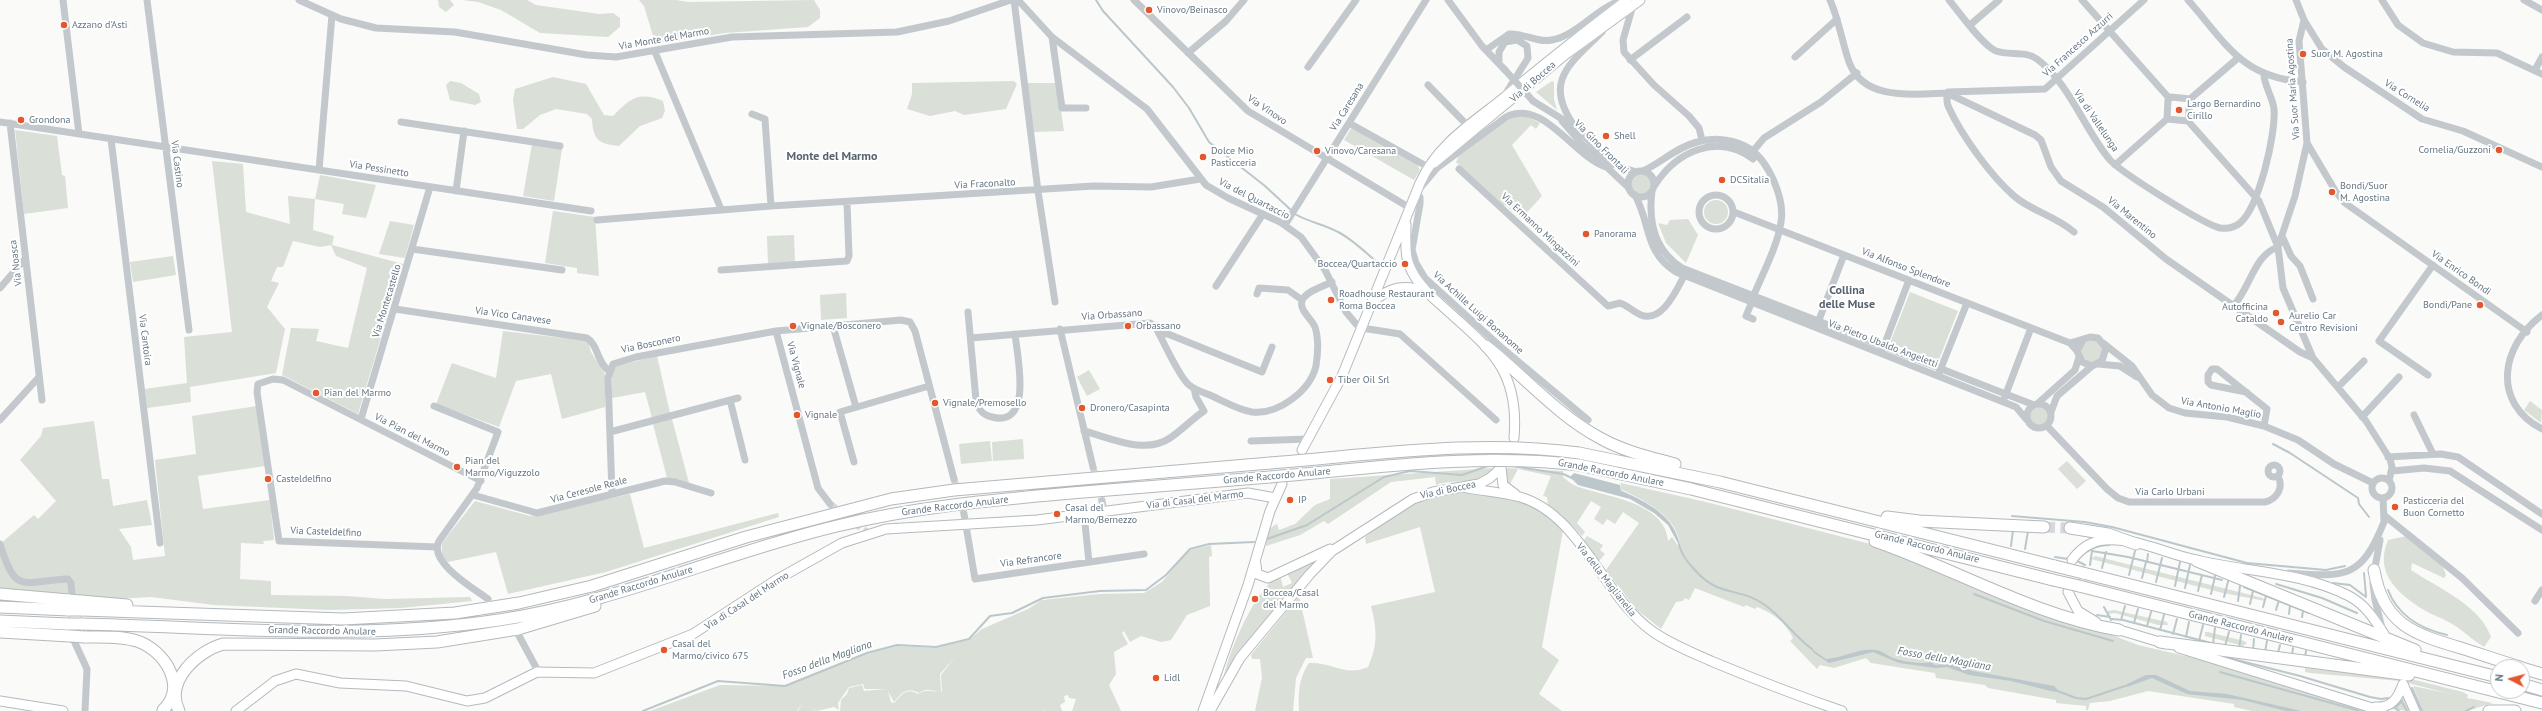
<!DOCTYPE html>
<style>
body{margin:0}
#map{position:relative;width:2542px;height:711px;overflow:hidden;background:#fafaf8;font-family:"PT Sans",sans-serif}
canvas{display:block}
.north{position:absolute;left:2490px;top:659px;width:40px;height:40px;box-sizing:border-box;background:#fff;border:1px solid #c1c8cd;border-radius:50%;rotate:276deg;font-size:11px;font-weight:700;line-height:16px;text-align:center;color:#657683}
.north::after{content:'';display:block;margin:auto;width:14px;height:18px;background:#e4572e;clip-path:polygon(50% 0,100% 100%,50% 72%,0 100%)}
</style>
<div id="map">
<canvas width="2542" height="711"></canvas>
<div class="north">N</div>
</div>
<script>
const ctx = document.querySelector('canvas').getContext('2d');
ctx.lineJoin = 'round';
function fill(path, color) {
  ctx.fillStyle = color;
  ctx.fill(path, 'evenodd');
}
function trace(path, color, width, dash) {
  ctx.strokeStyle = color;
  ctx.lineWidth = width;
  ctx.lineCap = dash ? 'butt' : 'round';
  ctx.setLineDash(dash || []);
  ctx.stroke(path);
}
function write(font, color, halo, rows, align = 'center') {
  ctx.font = font + ' "PT Sans",sans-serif';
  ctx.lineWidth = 4;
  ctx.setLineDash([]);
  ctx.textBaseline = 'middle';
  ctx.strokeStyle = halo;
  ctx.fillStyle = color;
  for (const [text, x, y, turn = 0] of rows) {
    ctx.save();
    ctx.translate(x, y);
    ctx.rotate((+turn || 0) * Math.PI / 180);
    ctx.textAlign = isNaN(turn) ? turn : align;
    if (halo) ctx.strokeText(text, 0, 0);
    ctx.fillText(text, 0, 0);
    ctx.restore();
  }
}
const green = new Path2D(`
 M438 0H450L454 5 446 12 439 7Z
 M462 0H527L536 5 599 14 613 13 620 18V27L608 37 540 33 501 10 478 2Z
 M639 0H676L688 2 814 0 820 10V18L808 27 725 33 665 43 654 39 644 6Z
 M553 77 586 84 604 115 613 116C630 99 638 91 663 101L665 111 662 118 640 126 619 146C598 144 593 139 592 119L587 114 556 109 540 115 523 129H517L513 100 515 89Z
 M450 81 461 83 479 94 481 102 475 105 450 100 446 85Z
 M1014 81 1017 84 1006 109 964 115 955 111 930 116 907 109 912 94V83Z
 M1552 81 1554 82V99L1557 110 1536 92Z
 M1027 83H1057L1064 131 1034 132Z
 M1516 116 1528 117 1540 123 1536 129 1531 125 1512 145 1542 196 1521 219 1505 205 1503 207 1456 162 1459 156 1505 121Z
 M1352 127 1417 164 1420 170 1414 180 1344 140Z
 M15 130 57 136 62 175 65 176 68 208 24 214Z
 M532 144 562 149 554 201 523 196Z
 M212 161 243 164 246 212 290 224 288 196 315 199 320 175 376 185 366 218 342 214 344 204 315 199 313 230 334 236 332 245 403 264 358 414 282 375 291 328 319 329 316 341 348 348 367 268 336 256 331 245 320 247 293 241 283 267H277L271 281 279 283 267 307 285 329 276 373 190 387 191 402 147 408 145 389 187 383 184 337 232 332Z
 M1630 184a11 11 0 1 1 22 0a11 11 0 1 1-22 0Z
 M1704 212a12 12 0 1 1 24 0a12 12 0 1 1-24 0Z
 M553 211 595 217 599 276 577 273V268L545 263Z
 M1688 219 1698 235 1686 263 1666 243 1658 223 1667 225 1670 220Z
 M390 221 414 225 405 258 379 254Z
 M794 235 795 263 768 264 767 236Z
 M173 256 176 275 133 282 130 262Z
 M1910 292 1958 311 1938 362 1890 343Z
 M846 293 847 318 821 320 820 295Z
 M503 331 588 341 591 352 605 374V407L562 419 551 374 516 381 499 427 436 404 452 363 496 378Z
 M2081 351a11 11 0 1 1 22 0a11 11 0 1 1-22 0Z
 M657 356 670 413 652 418 645 392 612 398V375L615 366Z
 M1089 370 1100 389 1087 396 1077 377Z
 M2530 401 2542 410 2541 423 2524 410Z
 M257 406 265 466 198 476 203 509 270 500 274 540 263 541 264 544 241 543 240 579 271 581V595L346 596 385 599 470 597 472 601 401 608 329 610 214 605 151 597 115 599 0 589V544L34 515 38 519 56 501 20 460 41 436 43 428 94 421 102 479H109L113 506 147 500 152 525 119 529 131 547 133 560 165 556 155 460 196 454 192 416Z
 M2030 416a9 9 0 1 1 18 0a9 9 0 1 1-18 0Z
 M672 419 689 483 667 478 653 424Z
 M1023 439 1024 459 993 461 992 442Z
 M990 441 992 461 961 464 959 444Z
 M2067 461 2086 481 2077 489 2058 469Z
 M1494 468C1482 487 1454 478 1436 485L1435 477 1391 482 1328 524 1324 521 1300 535 1266 546C1267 536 1267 528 1277 524L1279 530 1295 524 1315 505 1330 499V479Z
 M1507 468 1563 471V477C1567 480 1571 484 1576 486 1601 496 1666 501 1668 541L1672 537 1679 547C1683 520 1641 498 1620 489L1621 483 1706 502 1882 547 2138 645 2194 658 2370 711H2252L2234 707V704L2148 691 2110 701 2090 703 2088 710H2086V706L2056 703V700L1988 688 1985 685 1936 678 1935 673 1871 663 1866 658 1834 668 1820 665 1817 669 1790 641 1793 638C1785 622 1773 613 1757 607L1755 609 1746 605 1744 607 1695 588 1689 600 1685 598 1683 601 1676 602 1661 629 1636 609 1606 570 1639 523 1623 512 1615 524 1607 519 1603 525 1594 519 1601 507 1591 501 1577 523 1585 532 1582 536 1572 525 1548 505 1547 497 1543 496 1551 476 1518 469 1509 486H1506L1504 475Z
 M1463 492 1501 494 1526 500 1564 525 1542 647 1559 660 1539 694 1562 711H1299C1298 693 1299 677 1309 663 1333 662 1345 677 1368 667 1378 645 1377 629 1371 606L1435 592 1420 527 1366 544 1365 537C1401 511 1416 496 1463 492Z
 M630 494 644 548 778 513 779 517 606 572 508 594 496 552 448 562 442 557V543L475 501 530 516Z
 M1587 536 1603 545 1600 550 1605 554 1599 561 1584 540Z
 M2407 536 2443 567 2446 575 2444 578 2412 563 2411 570C2438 588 2480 605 2491 637L2484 647C2474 641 2467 634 2457 627 2446 619 2431 615 2419 607 2394 590 2375 571 2388 540Z
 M1211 545 1212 556 1209 557 1210 606 1187 615 1171 640 1161 642 1141 636 1130 642 1124 631 1122 633 1128 644 1114 652 1116 674 1109 685 1121 711H1072L1076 699 1069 698 1068 695 1064 696 1065 702 1060 705 1062 711H1045L1044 709V711H987L986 706 987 711H840L841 700 847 694 849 688 862 685 864 691 887 689H865L863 684 849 687 838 703 839 710 834 707 817 711 810 707 816 711H798L802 703 797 711H650L720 685 784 686 867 654 897 646 935 648 969 640 982 629 1028 609 1042 600 1099 594 1144 593 1162 582 1188 551ZM955 657 941 675 942 692C932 692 927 688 918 694 906 687 902 694 894 703L891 702 888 691 894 702C901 693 907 686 919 693 927 687 932 691 941 692L940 674Z
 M2095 556 2263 598 2265 601 2223 593 2091 559Z
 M1312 561 1314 564 1224 677C1229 650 1256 588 1280 575L1283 587 1292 583 1287 573Z
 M1299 596 1313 658H1306L1296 678 1293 711H1255L1262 678 1260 659H1252L1251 655Z
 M2114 610 2167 622 2168 625H2158L2115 613 2108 614V611Z
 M2208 632 2244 641 2247 643 2243 646 2205 636V632Z
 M2305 668 2411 679 2463 692 2468 695 2467 698 2493 703 2466 711H2423L2413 686 2451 694 2400 681 2310 673 2305 672Z
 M2403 694 2409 711 2389 709Z`);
const water = new Path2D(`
 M1574 473 1620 485C1620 487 1620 490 1622 491 1646 502 1676 516 1680 547L1668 525 1654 513 1630 499 1578 485 1570 477Z
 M1810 648 1826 659C1843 658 1858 648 1875 650 1884 651 1887 656 1893 658 1901 661 1921 665 1931 662L1935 665 1950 664 1973 671 2054 686 2057 689 2055 692 2011 681 1969 675 1947 667 1935 668 1899 663 1873 652 1829 663 1814 653Z
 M2156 675 2190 691 2227 694 2301 711H2286L2243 700 2187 694 2152 678 2127 687V684L2146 675Z`);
const stream = new Path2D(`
 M1096 0 1103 11 1173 87 1189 108 1209 142 1265 186 1292 211
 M1295 214C1308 222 1324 224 1338 232 1354 240 1369 256 1383 267
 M2273 444 2290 453 2358 498 2359 504 2369 517
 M1512 466 1563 474 1574 479
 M2012 516 2085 522 2112 527 2247 563 2326 570 2345 566
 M1267 539 1307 525 1384 477 1410 471 1462 475 1488 466
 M1679 545C1682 555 1686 560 1693 568 1719 599 1739 586 1765 605 1783 618 1794 636 1812 649
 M2011 546 2013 530
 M2025 549 2028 531
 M2092 551 2128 557 2222 580
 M2071 554 2085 542
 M2055 557 2068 559 2069 557
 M2147 562 2148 554
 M2085 565 2077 561C2084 551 2097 545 2109 545
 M2090 565 2092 551
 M2102 568 2106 552
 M2364 573 2366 596
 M2129 575 2135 551
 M2142 578 2146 562
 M2156 582 2162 558
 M2333 583 2350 585 2366 597
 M2245 584 2244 587 2309 613
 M2276 584 2322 598 2357 613
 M2175 586 2180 562
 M2185 588 2190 565
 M2388 590C2398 616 2421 629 2447 635
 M2198 591 2202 575
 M1974 594 2044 621 2113 641
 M2211 594 2216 572
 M2224 597 2229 578
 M2238 601 2240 586
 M2250 604 2253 591
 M2104 607 2111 620
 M2263 607 2266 596
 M2276 610 2279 600
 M2289 614 2290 605
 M2097 615 2110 617
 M2302 617 2303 611
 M2112 619 2123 620 2211 643
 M2121 620 2125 606
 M2134 623 2138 609
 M2147 626 2151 612
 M2160 630 2164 615
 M2173 634 2177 619
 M2186 637 2189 622
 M2199 641 2203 625
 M2213 644 2215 628
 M2225 646 2229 632
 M2239 649 2241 635
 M2253 651 2254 639
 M2265 652 2267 641
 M2278 653 2280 645
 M2292 655 2293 648
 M2305 657 2306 651
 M2229 658 2300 676 2370 697 2381 699 2388 698
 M2220 672 2360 711
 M2412 688 2422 711
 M2055 690 2076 698 2086 699 2128 685
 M2402 702 2407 711
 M643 711 718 681 785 686 867 653 897 645 936 647 969 639 990 616 1012 613 1043 598 1100 591 1146 590 1166 575 1190 549 1209 544 1254 542
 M2399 711 2395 708 2402 701
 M2466 711 2474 707`);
const minorTunnel = new Path2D(`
 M1093 467 1102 501
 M954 479 964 514
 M830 504 868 533`);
const highwayTunnel = new Path2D(`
 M2044 527 2070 528`);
const minor = new Path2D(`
 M63 0 79 134
 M147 0 189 330
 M299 0 341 19 376 28 455 32 587 55 616 57 732 37 897 32 949 21 1011 0
 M1014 0 1038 191 1055 302
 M1018 0 1052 37 1147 109 1206 185 1228 198 1280 222 1301 237 1325 270 1346 312 1356 324 1362 328 1400 334 1496 420
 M1134 0 1248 111 1410 208
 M1448 0 1482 46 1505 70
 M1830 0C1839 20 1842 42 1849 62 1864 102 1915 94 1947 93 1947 98 1946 103 1949 108 1962 136 1991 176 2014 196 2031 211 2056 216 2074 232
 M1949 0C1959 12 1983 46 1996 51 2009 56 2025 50 2037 59 2070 84 2084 129 2110 160 2122 173 2203 224 2220 228 2228 229 2234 228 2240 223 2259 207 2276 134 2274 109 2273 98 2263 83 2264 74
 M2082 0 2169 98
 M2188 0C2226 43 2241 77 2303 82
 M2296 0 2304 20 2322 49 2344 67 2422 119 2463 131 2542 167
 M2382 0 2398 25 2423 43 2453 52 2497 53 2542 74
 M2524 0 2542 10
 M1633 5 1623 40 1624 52 1654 85 1689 116 1699 128 1702 140
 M2304 20 2299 41 2307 143 2295 196 2278 247 2283 288 2313 358 2366 421 2390 459 2392 467 2389 481
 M1970 25 1999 0
 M1052 37 1062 108H1086
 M1486 50 1509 34C1524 33 1536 43 1552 40 1576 36 1597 8 1622 0
 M655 52 721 209
 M1188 53 1226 21 1244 0
 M1795 57 1837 19
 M1630 60 1687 17
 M1499 63V52L1505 42 1517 40 1527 46 1528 58 1506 93
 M1308 67 1356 0
 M2535 70 2542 57
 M1428 85 1467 125
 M1948 92 2045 89 2144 0
 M1947 93 2035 135 2041 140 2051 167 2061 181 2103 207 2166 259 2300 352 2313 358
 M2171 97 2190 99 2188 121 2167 119 2168 100Z
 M2190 99 2238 58
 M1533 101 1575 127 1613 164 1636 172
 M752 114 765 119 771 206
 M1562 121 1581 143 1629 188
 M2188 121 2259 201 2278 247C2254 255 2250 288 2234 305
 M0 122 591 211
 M401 122 560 146
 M10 123 42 400
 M1349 123 1428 167
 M1575 127C1542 81 1570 64 1602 32
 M111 139 160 543
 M2307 143 2336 192 2345 203 2527 332
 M1749 156 1764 138 1821 102 1857 73
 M2115 165 2167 119
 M1459 169 1608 306 1620 303C1628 306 1634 312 1641 315 1662 323 1676 291 1684 276
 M319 170 332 15
 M1628 184a13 13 0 1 1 26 0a13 13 0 1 1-26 0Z
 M1643 171C1662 162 1677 147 1697 142 1714 137 1735 139 1750 149 1769 162 1785 199 1781 222 1778 245 1762 275 1753 297
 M1655 185C1676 152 1717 132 1753 159
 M456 191 464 131
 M1652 191C1648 222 1654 250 1682 268L2034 405
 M1699 212a17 17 0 1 1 34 0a17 17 0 1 1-34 0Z
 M1635 195C1651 224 1644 252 1676 272L2016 407 2027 420
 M1734 212 2070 343 2077 351
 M597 220 771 206 1094 186 1151 187 1200 179
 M1285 225 1426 0
 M2282 236 2291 256 2300 266 2313 299
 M412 249 562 270
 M721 270 847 261 849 256 847 202
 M1216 286 1263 214
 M0 288 25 259
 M1257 294 1259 288 1288 290 1302 300
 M1751 304 1746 316 1753 319
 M395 309 587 338C598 344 597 363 609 371
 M968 312 976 400C978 409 982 415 992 417 1034 428 1017 355 1015 334
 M2542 315C2501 346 2491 402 2542 429
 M1817 325 1844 255
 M833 326 856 407
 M1060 329 1093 467
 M1159 334H1168L1262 372 1272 347
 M971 338 1150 323 1155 326C1164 342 1177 373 1188 384 1194 390 1205 393 1212 396 1225 402 1238 410 1252 412 1278 415 1310 391 1316 366 1318 353 1319 339 1315 327 1311 318 1299 310 1302 301 1304 292 1324 286 1332 282
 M2070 343 2090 337 2098 338 2106 348 2102 361 2092 366 2082 362 2077 351 2083 340
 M2103 343 2132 366 2152 395 2169 408 2185 413 2227 417 2264 426 2298 440 2334 464 2373 483
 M1882 351 1909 280
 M2098 364 2120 366 2137 377
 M1939 373 1967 303
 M2428 375 2379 341 2433 265
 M2338 387 2364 361
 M2246 392 2211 385 2208 382V375L2212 369H2217L2267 409 2264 426
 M2004 399 2031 328
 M730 400 745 460
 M2027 416a12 12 0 1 1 24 0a12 12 0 1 1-24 0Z
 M2037 404 2075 370 2079 357
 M434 406 498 432 477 488 439 541C428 562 473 588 488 599
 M2051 412 2057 396 2092 366
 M2414 415 2433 454
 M2362 417 2399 377
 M361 419 430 187
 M0 420 39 377
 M1588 420 1502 348 1425 278 1416 263 1412 250 1420 204V197L1415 194 1437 168 1506 117C1543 98 1573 156 1606 167
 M2047 426 2107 489 2118 498 2129 502H2265C2277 499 2284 488 2278 476
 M1084 431C1111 438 1145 455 1170 438 1182 430 1192 419 1204 411L1196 397 1194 388
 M610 432 738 398
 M1251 441 1308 439
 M2388 457 2441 454 2458 457 2542 514
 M854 462 840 412 929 386
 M2268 471a6 6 0 1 1 12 0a6 6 0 1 1-12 0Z
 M2392 471 2424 468 2450 471 2542 530
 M2372 488a10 10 0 1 1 20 0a10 10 0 1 1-20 0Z
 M612 494 608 378 613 364 636 357 776 331
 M473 495 537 513 665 481 675 482 711 493
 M2383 498 2384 520
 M1102 501 1104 512
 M830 504 818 488 776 331 901 320 910 322 915 331 954 479
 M964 514 975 579 1144 554
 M1084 514 1089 562
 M2385 516 2462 578 2518 633
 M0 544C16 596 22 581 68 579L71 583 72 595
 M437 547 279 541 257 392 258 384 273 379 283 380 481 481
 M2289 573C2346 577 2361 579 2384 522
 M2374 573 2380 540
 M2373 583 2375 600 2382 628
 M2535 601 2542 590
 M518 634 538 671
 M75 643 87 669 85 711`);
const major = new Path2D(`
 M1434 163 1566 54 1640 0
 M1406 224C1406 235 1405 247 1407 258 1411 277 1426 292 1440 304 1487 347 1520 367 1514 438
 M1373 302C1389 287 1405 284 1425 291
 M1302 450 1342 376 1420 183C1438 143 1473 123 1506 96 1546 62 1586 31 1627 0
 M1501 468 1503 485 1515 494
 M1463 487C1481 491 1502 492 1520 497 1580 514 1603 596 1652 631 1670 644 1691 652 1711 661 1754 679 1798 696 1842 711
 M2072 560C2080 549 2091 541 2105 540 2135 537 2167 554 2196 560 2247 572 2302 572 2349 596 2366 605 2374 619 2384 634
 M1256 564 1257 574 1268 578 1330 549
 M2068 592 2078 611 2096 622
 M2113 628 2166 644
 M2179 648 2382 711
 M2403 684 2415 711
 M0 701 63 711
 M2375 707C2392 708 2398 698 2403 684
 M236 711 275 681 296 674 340 683 406 686 467 701 485 698 537 672 594 673 693 634 776 580 842 543 886 529 1037 520 1248 493 1275 498
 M1203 711 1248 585 1270 511 1282 484
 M1210 711 1240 658 1310 574 1332 551 1413 499 1433 492 1479 484 1490 478 1501 468`);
const highway = new Path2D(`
 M1486 346C1524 376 1557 415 1600 438 1623 451 1649 457 1675 464
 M1579 453 1720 482 2055 566
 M1579 465 1691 489 2053 580
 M1887 517 1919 521 2044 527
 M2070 528 2108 534 2136 544
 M1875 541C1955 569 2035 616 2119 630
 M2197 561 2415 650
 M2374 570C2383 624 2413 634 2461 648 2480 654 2500 661 2520 667
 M2083 573 2498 677
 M2079 586 2542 703
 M0 594 69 600
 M81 601 127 605
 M0 607 69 610
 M82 610 343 619 455 613 519 603 592 586 746 537 891 499 954 490 1270 463
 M0 621 68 624
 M81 624C221 627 360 641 499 620 615 603 723 553 837 526 914 507 992 500 1071 493 1137 488 1204 482 1270 477
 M0 632 70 636
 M85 637C102 637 121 636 137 641 164 650 188 686 163 710
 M2160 642 2409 675
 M2522 668 2542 674
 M2522 684 2542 690
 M179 711C164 681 198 651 223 644L375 645 437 642 518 629 595 606
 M2489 711H2515`);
const minorBridge = new Path2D(`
 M1505 70 1533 101`);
const highwayBridge = new Path2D(`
 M1270 463C1373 455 1477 439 1579 453
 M1270 477C1373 468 1476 453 1579 465
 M2055 566 2083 573
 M2053 580 2079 586
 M69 600 81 601
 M69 610H82
 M68 624H81
 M70 636 85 637`);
const markers = [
 [1149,10,4,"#e4572e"],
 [64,25,4,"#e4572e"],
 [2303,54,4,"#e4572e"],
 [2179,110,4,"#e4572e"],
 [21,120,4,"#e4572e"],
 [1606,136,4,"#e4572e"],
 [2499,150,4,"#e4572e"],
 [1317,151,4,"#e4572e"],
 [1203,157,4,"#e4572e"],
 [1722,180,4,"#e4572e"],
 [2332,192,4,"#e4572e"],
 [1586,234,4,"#e4572e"],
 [1405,264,4,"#e4572e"],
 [1331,300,4,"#e4572e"],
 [2480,305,4,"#e4572e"],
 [2276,313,4,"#e4572e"],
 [2281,322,4,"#e4572e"],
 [793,326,4,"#e4572e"],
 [1128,326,4,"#e4572e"],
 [1330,380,4,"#e4572e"],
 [316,393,4,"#e4572e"],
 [935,403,4,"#e4572e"],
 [1082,408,4,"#e4572e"],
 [797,415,4,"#e4572e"],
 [457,467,4,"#e4572e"],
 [268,479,4,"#e4572e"],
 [1290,500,4,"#e4572e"],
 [2395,507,4,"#e4572e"],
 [1057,514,4,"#e4572e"],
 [1255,599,4,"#e4572e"],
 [664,650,4,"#e4572e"],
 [1156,678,4,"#e4572e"]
];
const poiNames = [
 ["Vinovo/Beinasco",1157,10],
 ["Azzano d'Asti",72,25],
 ["Suor M. Agostina",2311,54],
 ["Largo Bernardino",2187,104],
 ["Cirillo",2187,116],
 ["Grondona",29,120],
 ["Shell",1614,136],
 ["Cornelia/Guzzoni",2491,150,"right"],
 ["Dolce Mio",1211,151],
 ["Pasticceria",1211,163],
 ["Vinovo/Caresana",1325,151],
 ["DCSitalia",1730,180],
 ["Bondi/Suor",2340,186],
 ["M. Agostina",2340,198],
 ["Panorama",1594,234],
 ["Boccea/Quartaccio",1397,264,"right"],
 ["Roadhouse Restaurant",1339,294],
 ["Roma Boccea",1339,306],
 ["Bondi/Pane",2472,305,"right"],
 ["Autofficina",2268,307,"right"],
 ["Cataldo",2268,319,"right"],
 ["Aurelio Car",2289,316],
 ["Centro Revisioni",2289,328],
 ["Vignale/Bosconero",801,326],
 ["Orbassano",1136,326],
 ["Tiber Oil Srl",1338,380],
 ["Pian del Marmo",324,393],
 ["Vignale/Premosello",943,403],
 ["Dronero/Casapinta",1090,408],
 ["Vignale",805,415],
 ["Pian del",465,461],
 ["Marmo/Viguzzolo",465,473],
 ["Casteldelfino",276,479],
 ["IP",1298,500],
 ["Pasticceria del",2403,501],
 ["Buon Cornetto",2403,513],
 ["Casal del",1065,508],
 ["Marmo/Bernezzo",1065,520],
 ["Boccea/Casal",1263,593],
 ["del Marmo",1263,605],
 ["Casal del",672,644],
 ["Marmo/civico 675",672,656],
 ["Lidl",1164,678]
];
const streetNames = [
 ["Via Monte del Marmo",664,39,-10],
 ["Via Francesco Azzurri",2078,45,-42],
 ["Via di Boccea",1533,82,-41],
 ["Via Suor Maria Agostina",2293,89,-94],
 ["Via Cornelia",2407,96,32],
 ["Via Caresana",1347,107,-58],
 ["Via Vinovo",1267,110,34],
 ["Via di Vallelunga",2096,121,56],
 ["Via Gino Frontali",1601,147,45],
 ["Via Castino",177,164,83],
 ["Via Pessinetto",379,169,9],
 ["Via Fraconalto",985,184,-3],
 ["Via del Quartaccio",1254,199,27],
 ["Via Marentino",2132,218,39],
 ["Via Ermanno Mingazzini",1540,230,43],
 ["Via Noasca",16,263,-97],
 ["Via Alfonso Splendore",1906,268,21],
 ["Via Enrico Bondi",2461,273,35],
 ["Via Montecastello",387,301,-73],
 ["Via Achille Luigi Bonanome",1478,313,42],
 ["Via Orbassano",1112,315,-4],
 ["Via Vico Canavese",513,316,8],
 ["Via Cantoira",145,340,83],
 ["Via Bosconero",651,344,-12],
 ["Via Pietro Ubaldo Angeletti",1883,344,21],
 ["Via Vignale",796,365,75],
 ["Via Antonio Maglio",2221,408,10],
 ["Via Pian del Marmo",412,435,27],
 ["Grande Raccordo Anulare",1611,473,11],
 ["Grande Raccordo Anulare",1277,476,-5],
 ["Via Ceresole Reale",589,490,-15],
 ["Via di Boccea",1448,490,-12],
 ["Via Carlo Urbani",2170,492],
 ["Via di Casal del Marmo",1195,500,-7],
 ["Grande Raccordo Anulare",955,506,-7],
 ["Via Casteldelfino",326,532,2],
 ["Grande Raccordo Anulare",1927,547,14],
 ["Via Refrancore",1031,560,-8],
 ["Via della Maglianella",1606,580,52],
 ["Grande Raccordo Anulare",641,585,-17],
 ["Via di Casal del Marmo",747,601,-33],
 ["Grande Raccordo Anulare",2241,627,14],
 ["Grande Raccordo Anulare",322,631,1]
];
const waterNames = [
 ["Fosso della Magliana",1944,659,10],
 ["Fosso della Magliana",827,660,-20]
];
const quarterNames = [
 ["Monte del Marmo",832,157],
 ["Collina",1847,291],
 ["delle Muse",1847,305]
];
fill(green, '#dadfd7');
fill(water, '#bbc7cb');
trace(stream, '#bbc7cb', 2);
trace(minorTunnel, '#d5d9db', 7, [7, 3.5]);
trace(highwayTunnel, '#d5d9db', 11, [11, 5.5]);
trace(major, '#b5babe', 11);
trace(highway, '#b4b9bd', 13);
trace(minor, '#c3c8cc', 7);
trace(major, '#fff', 9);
trace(highway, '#fff', 11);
trace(highwayBridge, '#b4b9bd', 13, []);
trace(minorBridge, '#c3c8cc', 7);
trace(highwayBridge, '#fff', 11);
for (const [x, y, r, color] of markers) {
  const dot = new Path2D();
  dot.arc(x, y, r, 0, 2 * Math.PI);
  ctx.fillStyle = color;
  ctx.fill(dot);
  trace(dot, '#fff', 1.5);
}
write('10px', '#657683', '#fff', poiNames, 'left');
write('10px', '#657683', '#fff', streetNames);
write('italic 11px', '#60757c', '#fff', waterNames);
write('bold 12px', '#57646e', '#fff', quarterNames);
</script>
